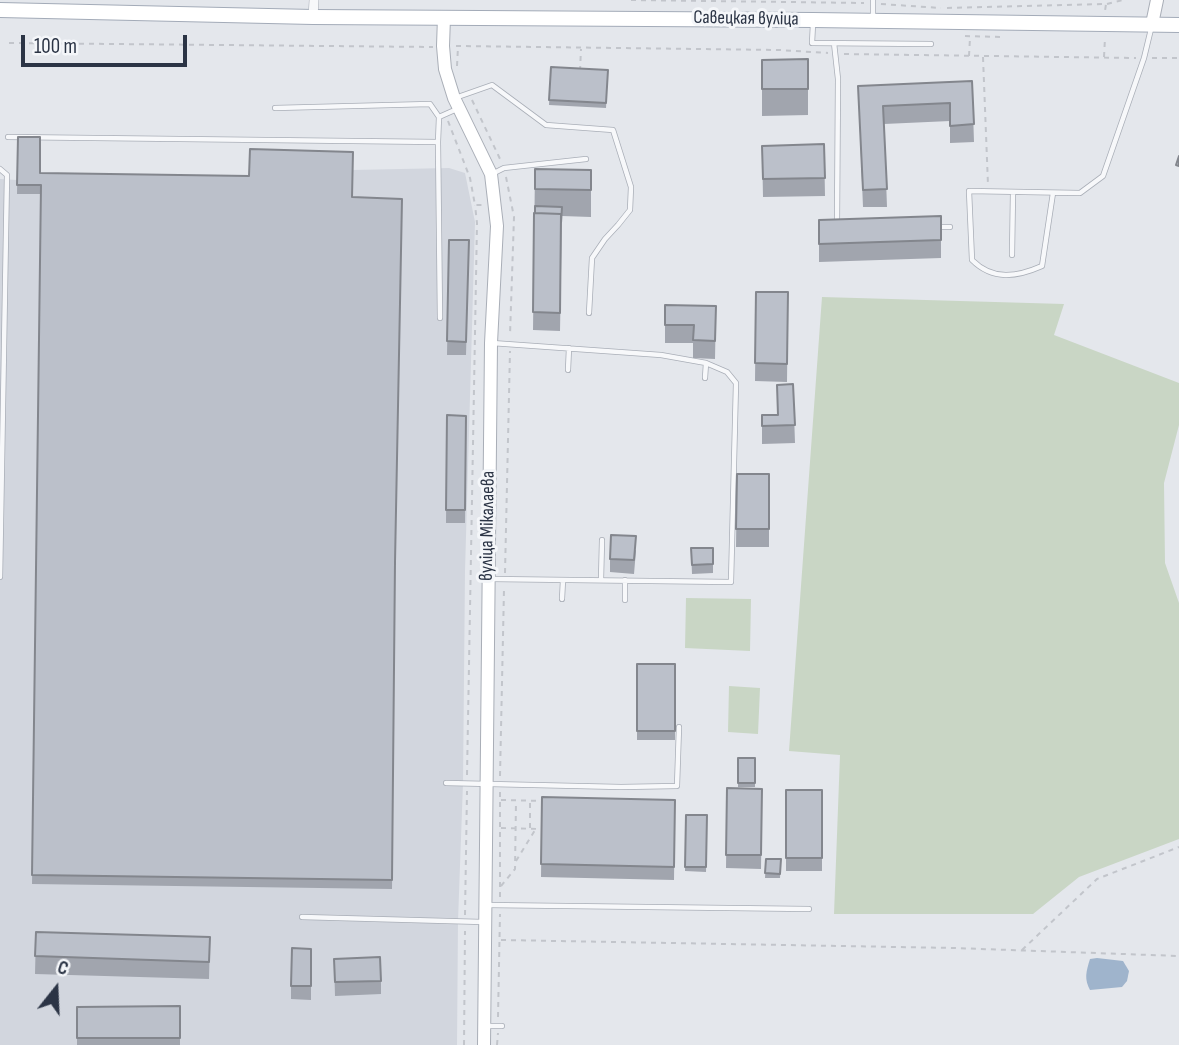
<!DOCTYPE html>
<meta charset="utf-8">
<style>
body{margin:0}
#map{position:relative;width:1179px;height:1045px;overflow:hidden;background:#e4e7ec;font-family:"Sofia Sans Condensed",sans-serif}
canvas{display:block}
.north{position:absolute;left:21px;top:954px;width:70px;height:70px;-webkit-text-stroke:5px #f4f6f9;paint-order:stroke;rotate:18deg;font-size:19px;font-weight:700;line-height:28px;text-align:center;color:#2b3445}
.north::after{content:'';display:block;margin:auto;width:24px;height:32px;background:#2b3445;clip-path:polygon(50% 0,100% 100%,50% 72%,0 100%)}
.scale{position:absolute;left:21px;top:35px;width:166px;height:32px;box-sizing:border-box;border:4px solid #2b3445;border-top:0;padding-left:9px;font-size:21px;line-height:24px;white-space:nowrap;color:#2b3445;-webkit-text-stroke:5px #f4f6f9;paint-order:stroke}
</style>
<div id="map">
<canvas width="1179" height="1045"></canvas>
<div class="north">С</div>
<div class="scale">100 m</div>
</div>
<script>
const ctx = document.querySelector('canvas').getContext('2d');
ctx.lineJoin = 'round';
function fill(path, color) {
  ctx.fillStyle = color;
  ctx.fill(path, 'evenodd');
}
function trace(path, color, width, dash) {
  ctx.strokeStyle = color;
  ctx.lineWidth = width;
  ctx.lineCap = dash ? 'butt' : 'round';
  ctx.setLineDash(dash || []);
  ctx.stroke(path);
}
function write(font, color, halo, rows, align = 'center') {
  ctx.font = font + ' "Sofia Sans Condensed",sans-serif';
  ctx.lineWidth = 6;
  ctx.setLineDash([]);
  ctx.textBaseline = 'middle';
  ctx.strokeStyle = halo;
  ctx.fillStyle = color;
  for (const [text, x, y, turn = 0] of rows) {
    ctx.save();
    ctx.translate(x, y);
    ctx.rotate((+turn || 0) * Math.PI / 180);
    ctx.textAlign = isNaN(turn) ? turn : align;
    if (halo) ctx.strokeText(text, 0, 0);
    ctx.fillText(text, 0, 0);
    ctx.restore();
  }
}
const built = new Path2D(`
 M18 146 40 147V182L249 185 353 161V170L449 168 465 173 475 222 465 571 463 783 458 921 457 1045H0V179L17 180Z`);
const green = new Path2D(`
 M822 297 1064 304 1054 335 1179 383V425L1164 483 1165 563 1179 603V839L1079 877 1033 914H834L840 755 789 751Z
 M686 598 751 599 750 651 685 648Z
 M729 686 760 688 758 734 728 732Z`);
const water = new Path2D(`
 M1097 958 1123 961 1129 971 1127 981 1122 987 1090 990C1084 979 1086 972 1090 959Z`);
const path = new Path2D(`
 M631 0 864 3
 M881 4 941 8
 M1107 4 1123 0
 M947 8 1106 4 1105 11
 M965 36 1003 37
 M9 43 433 47
 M456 46 779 50 828 53
 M844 54 1136 58
 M969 56 970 38
 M983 57 988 185
 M1104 57 1105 38
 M1152 58H1179
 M457 66 458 47
 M580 71 581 49
 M472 100 501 161
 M448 121 470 178 475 205H483
 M506 177 514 217 510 335
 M505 573 510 351
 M467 775 477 223 475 205
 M500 776 504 589
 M500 792V898
 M501 800 544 801
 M501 828 541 829
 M530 828V802
 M516 861 535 830
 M501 886 515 869 516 802
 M465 915 467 791
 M501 940 954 948 1179 956
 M1022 950 1097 879 1179 847
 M498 1017 500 914
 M464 1045 465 931
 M497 1045 498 1033`);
const service = new Path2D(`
 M873 17V0
 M813 24 812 43 931 44
 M834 43 838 79 837 224
 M455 98 492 85 546 125 613 130 631 187 630 210 618 225 605 239 592 258 589 313
 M439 117 457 109
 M8 137 438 142 439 117 430 104 275 108
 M438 142 440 318
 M0 169 7 175 0 577
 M492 174 504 168 586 159
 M1053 193 1042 266C1017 277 993 281 972 260L969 191 1080 193 1103 176 1144 58 1151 29
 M937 227H950
 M1012 255 1013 192
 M568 370 569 348
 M705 378 706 363
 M491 579 731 582 736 383 727 372 706 363 661 355 492 343
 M601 580 602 540
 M562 599 563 580
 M625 600V580
 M446 783 621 787 677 786 679 727
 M486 905 809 909
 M302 917 483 922
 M485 1026H502`);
const minor = new Path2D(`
 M313 17 314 0`);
const secondary = new Path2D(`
 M444 17 443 46 445 69 454 98 491 174 497 226 491 343 484 1045
 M1152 24 1157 0`);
const primary = new Path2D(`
 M0 10 313 17 813 20 1179 25`);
const wall = new Path2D(`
 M762 60 808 89V115L762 116Z
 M551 67 608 70 606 108 549 105Z
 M972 81 974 142 950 143V121L884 124 887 207H863L858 86Z
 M18 137 40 173 352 197 395 571 392 889 32 884 41 194H17Z
 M824 144 825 196 763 197 762 146Z
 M535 169 591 170V217L562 216 560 331 533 330Z
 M941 216V258L819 262V220Z
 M449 240H469L466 355H447Z
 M756 292H788L787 382 755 381Z
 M665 305 716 306 715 359 693 358V343H665Z
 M793 384 795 443 762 444V415H777Z
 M447 415 466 416 465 523H446Z
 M737 474H769V547H736Z
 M691 548H713V573L692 574Z
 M636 550 634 574 610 572V559Z
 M637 664H675V740H637Z
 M738 758H755V787H738Z
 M727 788 762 789 761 869 726 868Z
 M786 790H822V871H786Z
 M542 797 675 800 674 880 541 877Z
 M686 815H707L706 872 685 871Z
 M766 859H781L780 878H765Z
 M36 932 210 937 209 979 35 974Z
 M311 949V1000L291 999V986Z
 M334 959 381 981V994L335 996Z
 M180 1006V1045H77V1007Z`);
const building = new Path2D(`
 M808 59V89H762V60Z
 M551 67 608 70 606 103 549 100Z
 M972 81 974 124 950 126V103L883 106 887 189 863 190 858 86Z
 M18 137H40V173L249 176 250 149 353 152 352 197 402 199 395 562 392 880 32 875 41 185H17Z
 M824 144 825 178 763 179 762 146Z
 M1179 156V166L1176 165Z
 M535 169 591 170V190L535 189Z
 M535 206 562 207 561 223V214L535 213Z
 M534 213 561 214 560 313 533 312Z
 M941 216V240L819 244V220Z
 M449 240H469L466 342 447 341Z
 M756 292H788L787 364 755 363Z
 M665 305 716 306 715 341 693 340 694 325H665Z
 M793 384 795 425 762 426V415H778L777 385Z
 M447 415 466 416 465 510H446Z
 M737 474H769V529H736Z
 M611 535 636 536 634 560 610 559Z
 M691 548H713V564L692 565Z
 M637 664H675V731H637Z
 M738 758H755V783H738Z
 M727 788 762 789 761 855H726Z
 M786 790H822V858H786Z
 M542 797 675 800 674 867 541 864Z
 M686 815H707L706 867H685Z
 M766 859H781L780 874 765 873Z
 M36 932 210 937 209 962 35 956Z
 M292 948 311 949V986H291Z
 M380 957 381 981 335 982 334 959Z
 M180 1006V1038H77V1007Z`);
const streetNames = [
 ["Савецкая вуліца",746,19,1],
 ["вуліца Мікалаева",488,526,-89]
];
fill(built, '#d2d6de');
fill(green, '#c9d6c5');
fill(water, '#9fb4cc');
trace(service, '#a9aeb7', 6);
trace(minor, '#a9aeb7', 10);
trace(secondary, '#a9aeb7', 14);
trace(primary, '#a3abb8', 16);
trace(path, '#c2c5cb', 2, [5, 5]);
trace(service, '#f7f8fa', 4.5);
trace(minor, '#f7f8fa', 9);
trace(secondary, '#fff', 12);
trace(primary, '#fff', 14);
fill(wall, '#a1a5ae');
fill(building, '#bbc0ca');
trace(building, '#83868d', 2);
write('19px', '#2b3445', '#f4f6f9', streetNames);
</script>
